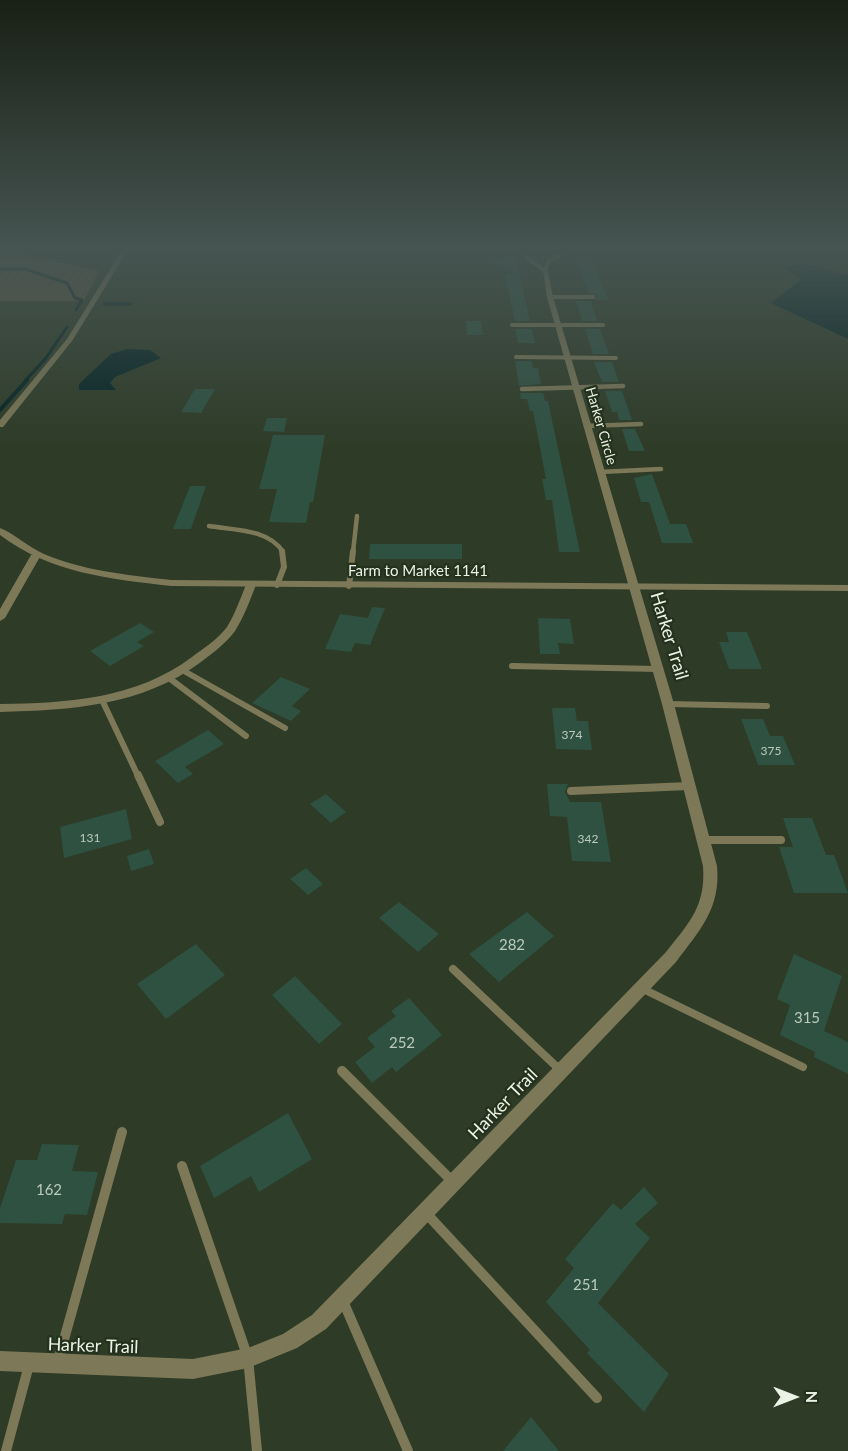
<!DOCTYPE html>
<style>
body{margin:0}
#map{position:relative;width:848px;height:1451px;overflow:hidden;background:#2e3b26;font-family:Lato,sans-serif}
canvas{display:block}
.north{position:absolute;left:764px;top:1367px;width:60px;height:60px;-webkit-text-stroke:4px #24311c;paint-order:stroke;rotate:90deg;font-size:16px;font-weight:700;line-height:24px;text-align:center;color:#ebf3e6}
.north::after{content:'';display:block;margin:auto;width:21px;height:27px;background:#ebf3e6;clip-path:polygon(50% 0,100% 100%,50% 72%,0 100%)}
</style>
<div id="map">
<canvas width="848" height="1451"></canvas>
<div class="north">N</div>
</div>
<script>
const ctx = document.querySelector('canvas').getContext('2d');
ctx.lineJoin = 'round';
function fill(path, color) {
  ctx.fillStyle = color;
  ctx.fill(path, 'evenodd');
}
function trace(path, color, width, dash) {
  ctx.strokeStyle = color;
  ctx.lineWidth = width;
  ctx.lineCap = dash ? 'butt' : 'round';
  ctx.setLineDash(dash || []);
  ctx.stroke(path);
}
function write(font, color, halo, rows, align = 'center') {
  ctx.font = font + ' Lato,sans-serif';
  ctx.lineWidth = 4.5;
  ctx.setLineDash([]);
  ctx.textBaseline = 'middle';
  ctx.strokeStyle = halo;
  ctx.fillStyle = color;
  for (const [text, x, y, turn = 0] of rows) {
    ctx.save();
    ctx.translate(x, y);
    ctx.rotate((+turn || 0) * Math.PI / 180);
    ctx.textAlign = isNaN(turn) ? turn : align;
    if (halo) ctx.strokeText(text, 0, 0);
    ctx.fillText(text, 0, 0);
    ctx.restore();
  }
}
const green = new Path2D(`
 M0 250H7L99 271 84 301H0Z`);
const water = new Path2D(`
 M805 264 848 275V339L771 303 801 280 783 267Z
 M127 349 150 350 161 358 115 377 110 383 116 390H79V384L111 354Z`);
const streamFar1 = new Path2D(`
 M0 269H25L67 283 75 298 82 300 76 310
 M104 304H131
 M25 381 46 358 67 327`);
const stream = new Path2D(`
 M0 410 27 380`);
const building = new Path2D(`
 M516 256 526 303 530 321H515L505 274H518L491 262Z
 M577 259 594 264 608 300H596V294L589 293Z
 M576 301H591L597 321H582Z
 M466 321H481L483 335H467Z
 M515 329H532L535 343H518Z
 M585 329H600L609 354H593Z
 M515 361H532L533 368H538L541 384 519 386Z
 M594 362H612L619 382H602Z
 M195 389H215L201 413 181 412Z
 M605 391H622L632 420H619L617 412H612Z
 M520 393H543L545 401H548L580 552H559L552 500H546L542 479H546L533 411H530L527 399H521Z
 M267 418H287L284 432 263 431Z
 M622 429H635L645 451H629Z
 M273 435H325L313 502H310L306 523 269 522 277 489H259Z
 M652 474 670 524H686L693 543H662L649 502H641L634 478Z
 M190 486H206L191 529H173Z
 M370 544H462V559H369Z
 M372 607 385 608 370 645 355 643 351 652 325 649 340 614 368 618Z
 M538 618 570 619 574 644 558 643 560 654H540Z
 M140 623 154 632 137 642 144 646 110 666 90 651Z
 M726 632H747L762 669H729L719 642H729Z
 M281 677 310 689 292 706 301 711 291 721 252 703Z
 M552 708H575L577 721H588L592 750 556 749Z
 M741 719H763L770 736H783L795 765H758Z
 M208 730 224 744 185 767 193 774 178 783 155 761Z
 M547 784H568L565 792 570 802H601L611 862 572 861 567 817 550 816Z
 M326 794 346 812 331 823 310 804Z
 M126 809 132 839 64 858 60 827Z
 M783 818H812L826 855H834L848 893H794L779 847H793Z
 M149 849 154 864 131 871 127 856Z
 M306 868 323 884 308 895 290 879Z
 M399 902 439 934 418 952 379 918Z
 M527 912 554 936 499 982 469 954Z
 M196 944 225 975 166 1019 137 984Z
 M794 954 842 976 824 1031 848 1042V1074L814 1057 815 1052 780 1035 790 1005 777 999Z
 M295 976 342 1024 319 1044 272 995Z
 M409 998 442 1035 396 1072 392 1067 372 1083 355 1062 375 1047 367 1038 396 1016 391 1011Z
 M288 1113 312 1159 259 1192 251 1176 214 1198 200 1166Z
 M42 1144 79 1145 72 1171 98 1172 87 1215 65 1214 62 1224 0 1223V1208L16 1160H37Z
 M644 1187 658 1203 635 1224 650 1238 598 1303 669 1374 644 1412 587 1353 590 1350 546 1302 574 1268 565 1259 613 1203 621 1210Z
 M531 1417 559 1451H503Z`);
const serviceFar4 = new Path2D(`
 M526 257 545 271 549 260 559 256
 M550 297H593
 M512 325H603
 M516 357 616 358`);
const serviceFar3 = new Path2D(`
 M522 389 623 386
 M586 426 641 424
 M600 472 661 469
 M209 526C234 530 269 529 283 552
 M353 552 357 516`);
const serviceFar2 = new Path2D(`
 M277 585 284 567 282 551
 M349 586 353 551
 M512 666 658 669
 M184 671 285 728
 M169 678 246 736
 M102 700 138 776
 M668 704 767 706`);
const serviceFar1 = new Path2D(`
 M138 775 160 822
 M571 791 689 786
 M702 840H781
 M453 969 559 1069
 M641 988 803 1067`);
const service = new Path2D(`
 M557 1067 561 1071
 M342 1071 452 1181
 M182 1166 248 1358 257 1451
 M426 1213 597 1398
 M343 1301 408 1451
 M58 1361 122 1132
 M6 1451 29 1365`);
const minor = new Path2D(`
 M543 270 548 271 553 297 674 704 717 866C721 908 700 930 676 962L326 1329 297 1348 248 1368 193 1379 0 1371V1351L193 1359 248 1348 283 1334 312 1315 666 952C689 923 706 906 703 866L662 704 547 297Z
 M36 552 41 555 5 618 0 621V609L31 555Z
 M251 582 256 585C250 600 244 617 235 631 226 643 213 653 201 662 142 706 71 710 0 712V704C68 703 136 699 192 657 204 648 218 639 227 627 235 614 240 599 246 585Z`);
const tertiary = new Path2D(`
 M122 250H128L72 341 3 427H0V420L67 339Z
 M0 528C15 534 28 547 44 554 84 571 128 575 171 580L848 585V591L171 586C110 579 50 573 0 535Z`);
const numberNames = [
 ["374",572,735],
 ["375",771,751],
 ["131",90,838],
 ["342",588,839]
];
const farStreetnames = [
 ["Harker Circle",601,426,74]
];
const streetNames = [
 ["Farm to Market 1141",418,571]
];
const nearNumbernames = [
 ["282",512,945],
 ["315",807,1018],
 ["252",402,1043],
 ["162",49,1190],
 ["251",586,1285]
];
const nearStreetnames = [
 ["Harker Trail",669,636,73],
 ["Harker Trail",503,1104,-46],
 ["Harker Trail",93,1346,2]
];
fill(green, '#605140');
fill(water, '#002122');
trace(streamFar1, '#002122', 3);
trace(stream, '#002122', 4);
fill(building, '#2e5142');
trace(serviceFar4, '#7d7857', 4);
trace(serviceFar3, '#7d7857', 4.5);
trace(serviceFar2, '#7d7857', 6);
trace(serviceFar1, '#7d7857', 8);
trace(service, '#7d7857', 10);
fill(minor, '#7d7857');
fill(tertiary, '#7d7857');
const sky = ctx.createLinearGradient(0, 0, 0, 453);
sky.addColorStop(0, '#192015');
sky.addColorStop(0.55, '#465552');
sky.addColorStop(1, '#46555200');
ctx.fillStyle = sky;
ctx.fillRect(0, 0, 848, 453);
write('12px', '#bccabd', null, numberNames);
write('14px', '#ebf3e6', '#24311c', farStreetnames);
write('15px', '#ebf3e6', '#24311c', streetNames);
write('15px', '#bccabd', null, nearNumbernames);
write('18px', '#ebf3e6', '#24311c', nearStreetnames);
</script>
